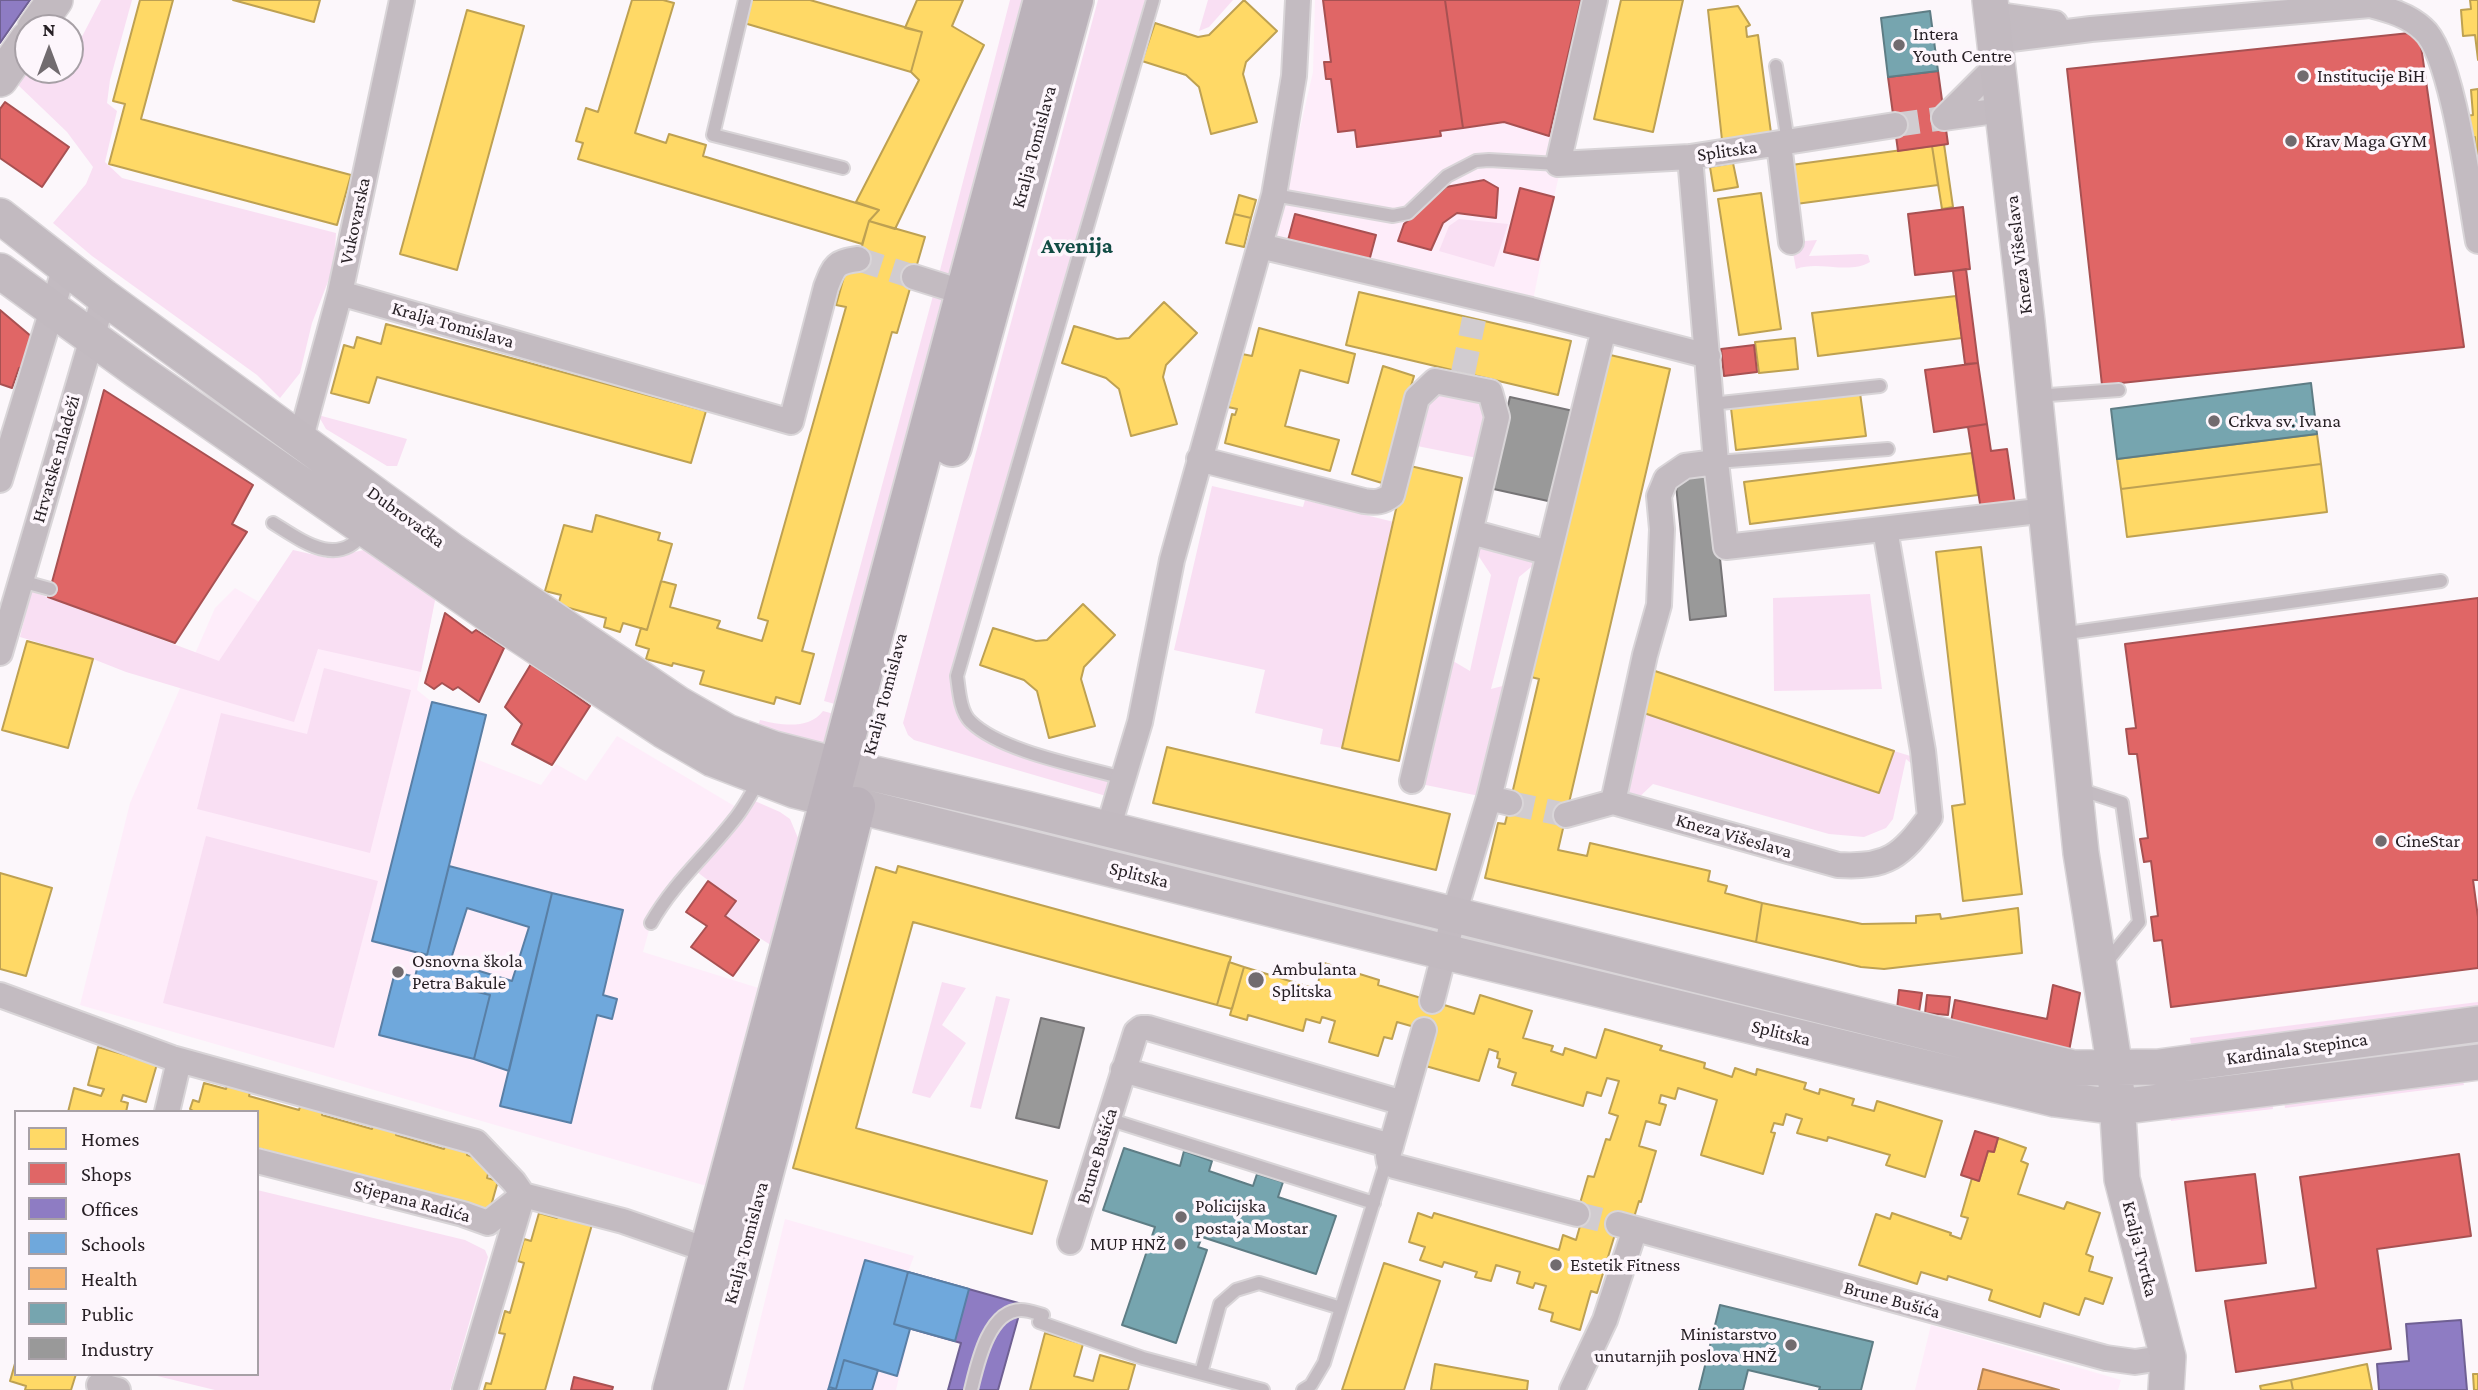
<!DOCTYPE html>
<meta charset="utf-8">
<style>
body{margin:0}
#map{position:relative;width:2478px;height:1390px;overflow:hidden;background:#fcf7fb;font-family:"Crimson Pro",serif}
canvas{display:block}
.legend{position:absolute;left:14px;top:1110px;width:245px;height:266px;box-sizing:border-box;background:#fdf6fc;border:2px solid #a7a0a6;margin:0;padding:9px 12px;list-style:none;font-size:21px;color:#261f24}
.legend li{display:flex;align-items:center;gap:14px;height:35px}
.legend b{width:35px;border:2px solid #a7a0a6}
.north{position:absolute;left:14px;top:14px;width:70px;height:70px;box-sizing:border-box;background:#fdf6fc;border:2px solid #a7a0a6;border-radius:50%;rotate:0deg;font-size:19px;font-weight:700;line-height:28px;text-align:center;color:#261f24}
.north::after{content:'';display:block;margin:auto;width:24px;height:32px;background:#716b6f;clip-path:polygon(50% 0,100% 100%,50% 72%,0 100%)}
</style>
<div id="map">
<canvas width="2478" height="1390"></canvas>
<ul class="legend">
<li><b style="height:19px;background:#ffd966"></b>Homes</li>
<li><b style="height:19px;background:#e06666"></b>Shops</li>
<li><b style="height:19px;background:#8e7cc3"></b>Offices</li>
<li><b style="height:19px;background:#6fa8dc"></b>Schools</li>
<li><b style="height:19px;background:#f6b26b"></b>Health</li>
<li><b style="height:19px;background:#76a5af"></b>Public</li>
<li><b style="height:19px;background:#999"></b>Industry</li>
</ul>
<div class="north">N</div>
</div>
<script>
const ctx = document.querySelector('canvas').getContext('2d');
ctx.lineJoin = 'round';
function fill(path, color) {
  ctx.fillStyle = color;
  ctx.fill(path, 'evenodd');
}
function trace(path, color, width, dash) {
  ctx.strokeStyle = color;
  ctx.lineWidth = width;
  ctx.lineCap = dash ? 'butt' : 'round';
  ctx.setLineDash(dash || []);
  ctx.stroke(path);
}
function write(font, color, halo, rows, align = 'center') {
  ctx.font = font + ' "Crimson Pro",serif';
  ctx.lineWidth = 7;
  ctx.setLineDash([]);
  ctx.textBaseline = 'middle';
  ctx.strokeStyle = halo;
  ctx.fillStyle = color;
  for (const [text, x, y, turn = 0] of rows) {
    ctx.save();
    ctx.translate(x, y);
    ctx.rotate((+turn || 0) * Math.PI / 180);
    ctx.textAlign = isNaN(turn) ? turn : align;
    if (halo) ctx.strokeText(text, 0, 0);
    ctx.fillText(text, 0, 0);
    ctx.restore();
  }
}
const built = new Path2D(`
 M1315 0H1600L1554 197 1531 310 1270 259 1313 72Z
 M235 588 278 613 436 595 417 690 432 702 486 715 476 759 541 785 556 764 586 781 617 736 741 810 651 923 643 952 765 990 710 1187 80 1005 130 803 215 608Z
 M785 1219 914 1256 908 1272 911 1328 896 1390H743Z
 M1931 1325 2121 1380 2118 1390H1915Z`);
const green = new Path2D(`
 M101 0H132L110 80 107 103 117 111 105 162 122 178 336 233 334 266 312 323 300 373 280 398 257 375 92 256 53 223 86 184 93 167 67 132 17 84 28 67V70H70V51L74 52Z
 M1010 0H1038L959 274 938 278Z
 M1098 0H1145L953 682 965 722 1117 781 1113 798 914 740 908 735 903 723Z
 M1208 0H1233L1209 27 1199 31Z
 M1459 219 1508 224 1494 267 1439 251 1449 226Z
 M1817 240 1809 256 1861 254 1868 255 1870 262C1848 275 1819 260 1796 269L1791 242Z
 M934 292 954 302 849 708 824 701Z
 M1440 391 1481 400 1487 417 1477 458 1417 446 1429 399Z
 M318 415 407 439 397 466H387L326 429Z
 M1212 486 1303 507 1305 500 1394 522 1342 748 1320 744 1323 729 1255 713 1265 670 1174 650Z
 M1478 541 1541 559 1519 577 1491 689 1514 683 1489 798 1416 783 1448 658 1470 671 1491 575 1474 549Z
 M368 549 436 595 421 672 318 649 294 722 126 672 93 659 20 637 31 591 219 661 293 550 328 558Z
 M1870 594 1882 689 1774 691 1773 598Z
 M324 668 411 690 370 853 197 809 221 713 307 734Z
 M823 711 845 717 825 750 755 736 760 720C780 725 809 730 823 711Z
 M1638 711 1879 792 1894 751 1917 758 1921 772 1906 759 1893 819 1886 828 1864 837 1829 834 1653 784 1633 803 1622 800Z
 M879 787 1229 874 1227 886 878 799Z
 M748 798 780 812 790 819 798 838 774 941 777 949 725 916 735 901 692 868Z
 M206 836 378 881 334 1048 163 1003Z
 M1246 880 1348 906 1345 916 1244 890Z
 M942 982 966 988 942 1025 966 1043 930 1098 912 1093Z
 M996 996 1010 999 981 1109 970 1107Z
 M2478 1002V1012L2192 1051 2190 1038Z
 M2478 1040V1048L2326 1068 2164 1082Z
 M2461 1072 2464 1085 2285 1108 2283 1095Z
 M2272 1095 2273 1109 2171 1121 2169 1108Z
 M257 1190 465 1240 485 1250 488 1257 450 1390H215L149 1374H257Z`);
const homes = new Path2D(`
 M140 0H173L141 119 351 175 337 225 109 164 125 104 113 101Z
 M233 0H320L314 22Z
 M632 0H663L674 3 635 133 666 143 669 134 706 145 703 156 879 210 869 221 862 244 578 159 583 143 576 141 586 108 598 112Z
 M751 0H810L922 32 911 72 744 23Z
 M917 0H963L952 26 984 45 895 229 869 221 879 210 856 202 919 80 911 72 922 32 905 28Z
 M1244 0 1277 31 1246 62 1243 74 1257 122 1211 134 1199 87 1186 75 1142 61 1155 23 1198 37 1209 35Z
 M1621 0H1683L1653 132 1594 119Z
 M2470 0H2478V60L2475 35 2463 36 2461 10 2471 9Z
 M1738 6 1750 25 1746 27 1747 37 1758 35 1771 133 1722 140 1708 10Z
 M467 10 524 26 457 270 400 254Z
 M2478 89V177L2475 137 2462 138 2459 117 2473 115 2471 90Z
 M1944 144 1953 207 1942 209 1932 146Z
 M1932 146 1938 185 1796 204 1791 165Z
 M1733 163 1738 187 1714 191 1710 167Z
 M1761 193 1781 329 1739 335 1718 199Z
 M1239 195 1256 200 1251 218 1234 214Z
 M1234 214 1251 218 1244 247 1226 243Z
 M869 221 925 237 897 333 892 332 802 651 814 654 800 704 776 697 774 704 700 684 704 671 673 663 672 666 646 659 649 649 636 645 641 628 647 630 661 581 676 585 670 607 720 621 717 628 762 641 768 621 758 618 846 307 836 305 847 266 856 268Z
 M1359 292 1571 341 1558 395 1346 345Z
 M1956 296 1962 338 1818 356 1812 313Z
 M1164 302 1197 333 1166 365 1163 377 1177 424 1131 436 1119 389 1106 378 1062 363 1074 326 1117 339 1129 338Z
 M386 324 706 411 691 463 377 377 369 403 331 393 344 345 354 348 357 337 381 344Z
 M1259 328 1355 354 1348 383 1300 370 1285 426 1339 440 1330 471 1225 443 1232 414 1235 415 1237 409 1228 407 1242 354 1252 356Z
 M1795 338 1798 369 1759 373 1755 342Z
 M1606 354 1670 369 1558 850 1587 856 1590 843 1710 871 1708 881 1727 886 1725 893 1762 903 1756 942 1485 878 1498 823 1505 824 1539 679 1531 677Z
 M1383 366 1414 376 1382 483 1352 474Z
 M1860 393 1866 436 1736 450 1731 408Z
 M2317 434 2321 464 2121 489 2117 459Z
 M1972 453 1978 495 1750 524 1744 482Z
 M2321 464 2327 512 2127 537 2121 489Z
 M1406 465 1462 478 1399 761 1342 748Z
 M596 515 660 533 658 540 672 544 647 630 623 623 620 632 604 627 606 618 558 605 561 595 545 591 564 525 592 532Z
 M1981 547 2022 894 1963 901 1952 806 1965 804 1936 552Z
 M1083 604 1115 635 1084 667 1081 679 1095 726 1049 738 1037 691 1024 680 980 665 993 628 1036 641 1047 640Z
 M27 641 93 659 68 748 2 730Z
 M1652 670 1894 751 1879 793 1638 711Z
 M1167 747 1450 814 1436 870 1153 803Z
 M898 866 1231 957 1217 1005 913 922 856 1128 1047 1181 1032 1234 793 1168 876 867 896 873Z
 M0 873 52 888 26 976 0 969Z
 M1762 903 1862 924 1916 923V916L1940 914 1941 919 2018 908 2022 953 1884 969 1861 967 1756 942Z
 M1229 962 1244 967 1232 1009 1217 1005Z
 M1324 963 1379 980 1378 985 1474 1014 1480 995 1532 1011 1523 1038 1553 1046 1551 1051 1563 1055 1565 1048 1596 1058 1605 1029 1662 1046 1660 1050 1705 1063 1704 1068 1732 1077 1735 1068 1756 1075 1757 1069 1806 1083 1804 1089 1819 1094 1820 1089 1854 1099 1852 1105 1874 1111 1877 1101 1942 1121 1925 1177 1886 1165 1890 1155 1828 1137 1827 1141 1797 1133 1802 1119 1786 1114 1783 1125 1774 1123 1771 1132 1775 1133 1763 1174 1701 1155 1717 1100 1678 1088 1675 1099 1661 1095 1659 1103 1666 1105 1660 1125 1646 1121 1639 1146 1656 1151 1641 1202 1639 1201 1632 1224 1619 1221 1597 1293 1591 1291 1580 1330 1551 1321 1553 1313 1539 1309 1546 1286 1535 1283 1533 1288 1517 1283 1520 1272 1496 1265 1491 1281 1475 1277 1477 1272 1444 1262 1442 1267 1420 1260 1425 1247 1409 1242 1418 1213 1432 1218 1434 1213 1559 1250 1563 1235 1576 1240 1582 1219 1576 1217 1588 1176 1594 1177 1606 1139 1610 1140 1618 1116 1609 1113 1619 1081 1607 1078 1601 1096 1587 1092 1583 1106 1512 1085 1516 1073 1498 1067 1500 1059 1497 1058 1498 1052 1489 1049 1479 1081 1422 1065 1432 1032 1397 1022 1392 1039 1384 1037 1378 1056 1329 1042 1335 1021 1322 1017 1320 1023 1306 1019 1303 1031 1248 1015 1247 1020 1230 1015 1244 967 1316 989Z
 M98 1047 157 1064 146 1102 123 1095 121 1101 128 1103 126 1112H68L74 1088 101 1096 104 1089 88 1085Z
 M204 1083 226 1089 228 1083 251 1089 249 1096 299 1110 301 1104 323 1110 322 1115 372 1129 375 1121 397 1128 396 1135 444 1149 446 1144 468 1150 467 1155 491 1162 487 1178 498 1181 489 1213 257 1148V1112H195L190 1109 193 1100 199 1102Z
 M1998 1138 2026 1148 2021 1161 2028 1164 2018 1194 2064 1209 2067 1202 2100 1213 2086 1254 2093 1257 2089 1271 2112 1278 2103 1304 2085 1298 2079 1315 2044 1303 2040 1317 1989 1300 1992 1290 1948 1276 1947 1280 1921 1272 1917 1284 1859 1265 1876 1214 1890 1219 1892 1213 1951 1233 1950 1235 1961 1239 1968 1218 1961 1216 1972 1178 1979 1181 1988 1151 1994 1152Z
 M558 1211 593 1221 545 1390H484L486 1383 491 1384 505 1334 499 1333 505 1311 510 1313 524 1263 518 1261 524 1239 531 1241 539 1213 557 1218Z
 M1384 1263 1440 1281 1404 1390H1342Z
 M1045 1333 1083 1344 1074 1376 1093 1381 1100 1355 1135 1365 1128 1390H1030Z
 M16 1360V1374H76L71 1390H25L26 1386 10 1381Z
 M1435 1364 1528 1381 1527 1390H1431Z
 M2367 1364 2372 1390H2293L2291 1380Z
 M2473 1374H2478V1390H2474Z
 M2291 1380 2293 1390H2261L2260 1386Z`);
const shops = new Path2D(`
 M1323 0H1445L1463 128 1440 131 1441 136 1357 147 1355 130 1338 132 1331 79H1326L1324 62H1331Z
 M1445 0H1581L1549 136 1504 122 1463 128Z
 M2419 32 2464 347 2102 385 2067 69Z
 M1938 71 1948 144 1898 151 1888 77Z
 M5 102 69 147 42 187 0 158V109Z
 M1484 180 1498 188 1496 218 1457 213 1443 223 1431 250 1398 241 1404 224 1446 187Z
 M1520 188 1554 197 1538 260 1504 252Z
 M1963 207 1970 269 1915 275 1908 214Z
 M1295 214 1376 235 1368 265 1287 244Z
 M1966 269 1978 363 1965 364 1953 271Z
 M0 310 32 337 26 366 19 368 12 388 0 384Z
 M1754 345 1757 372 1724 376 1721 349Z
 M1978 363 1987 424 1934 432 1925 370Z
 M104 390 253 485 232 524 247 532 175 643 48 597Z
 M1987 424 1991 451 2007 449 2015 505 1981 510 1968 427Z
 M2478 598V880H2473L2478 917V968L2171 1007 2162 940 2154 941 2151 917 2158 916 2151 861 2144 862 2140 839 2148 838 2137 754H2129L2126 729 2136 728 2125 644Z
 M445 613 472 633 476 630 504 648 479 702 458 687 453 690 442 683 434 689 425 683Z
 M531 664 590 706 552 765 512 744 522 724 505 707Z
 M708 881 736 901 725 916 759 940 733 976 691 947 707 926 686 912Z
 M2053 985 2080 993 2069 1051 1951 1022 1955 1000 2047 1019Z
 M1899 990 1922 993 1919 1012 1897 1009Z
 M1927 995 1950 997 1948 1015 1925 1013Z
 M1975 1131 1998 1138 1994 1152 1988 1151 1979 1181 1961 1175Z
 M2459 1154 2471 1236 2377 1249 2391 1349 2236 1372 2225 1301 2316 1288 2300 1177Z
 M2255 1174 2266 1263 2196 1271 2185 1182Z
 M574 1377 613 1387 612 1390H571Z`);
const offices = new Path2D(`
 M0 0H30L0 43Z
 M908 1272 1022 1304 998 1390H948L961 1343 894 1324Z
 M2461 1320 2467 1390H2379L2377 1364 2409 1361 2406 1324Z`);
const schools = new Path2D(`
 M432 702 486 715 427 955 372 941Z
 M449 866 552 893 509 1071 474 1059 490 995 415 977 421 953 427 955ZM467 908 529 927 512 981 450 962Z
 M552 893 623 910 603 995 617 999 612 1019 597 1015 571 1123 500 1106Z
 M395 972 490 995 474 1059 379 1035Z
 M865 1260 908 1272 894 1324 910 1329 897 1376 844 1360 836 1389 829 1387Z
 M908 1272 969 1289 955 1341 894 1324Z
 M844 1360 878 1370 872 1390H828L829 1387 836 1389Z`);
const health = new Path2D(`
 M1983 1369 2059 1390H1978Z`);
const public = new Path2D(`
 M1930 11 1938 71 1888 77 1881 18Z
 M2311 383 2317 434 2117 459 2111 409Z
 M1124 1148 1180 1166 1184 1151 1212 1161 1209 1171 1253 1186 1257 1174 1283 1182 1278 1197 1336 1216 1316 1274 1202 1237 1198 1247 1207 1250 1176 1343 1122 1325 1155 1227 1103 1210Z
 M1720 1305 1873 1342 1861 1390H1819L1820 1387 1748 1370 1743 1390H1699Z`);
const industry = new Path2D(`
 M1510 397 1578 412 1557 503 1489 488Z
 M1711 472 1726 616 1690 620 1675 476Z
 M1041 1018 1084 1028 1059 1128 1016 1118Z`);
const streetTunnel = new Path2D(`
 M1895 125 1944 118
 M858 259 914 277
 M1463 373 1474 319
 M1510 803 1566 815
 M1577 1214 1618 1224`);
const lane = new Path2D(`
 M745 0 713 135 843 168
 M1776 66 1788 142
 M1274 195 1393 216 1408 213 1447 176 1476 161 1489 160 1558 164
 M2035 396 2119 390
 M1711 404 1880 386
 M1716 462 1888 449
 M273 523C302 541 338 569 364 532
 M21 581 50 589
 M2060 634 2441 581
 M1123 778C1081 766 1002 752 971 722 960 712 959 690 957 676L1153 0
 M2079 789 2122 803 2139 922 2105 964
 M651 923C674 882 709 853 737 816 746 804 753 791 760 778
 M1108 1119 1374 1203
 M1039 1322 1143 1358 1263 1390
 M1201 1373 1220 1304 1236 1290 1259 1283 1341 1308
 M971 1390C977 1366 988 1310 1021 1310 1028 1310 1036 1313 1043 1315
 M1303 1390 1311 1385 1324 1363 1387 1159`);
const street = new Path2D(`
 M1595 0 1558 164 1690 157 1895 125
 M1992 14 2055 23V29
 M1995 41 2091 29 2370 5C2389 10 2408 15 2423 29 2453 54 2470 198 2478 241
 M1944 118 1997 65
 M1944 118 2002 110
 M1779 144 1791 242
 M1690 157 1716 462
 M1260 246 1531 310 1708 356
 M914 277 965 293
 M340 293 791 422 826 287C834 266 835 262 858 259
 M300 441 340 293 402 0
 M1199 459 1364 501C1376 503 1383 502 1392 495L1417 398 1435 381 1490 392 1497 417 1412 781
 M0 480 65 267
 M1471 532 1549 553
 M0 653 104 297
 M1489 798 1510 803
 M1613 802 1645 655 1659 605 1662 529 1659 496 1666 479 1685 466 1716 462 1726 547 2047 510
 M1613 802 1838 865C1888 868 1901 856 1930 817L1923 751 1885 529
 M1566 815 1613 802
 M1108 829 1140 722 1172 560 1274 195 1294 76 1298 0
 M0 995 172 1058 476 1142 514 1182 523 1195 623 1221 710 1251
 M1432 1001 1457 904 1489 798 1604 329
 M1424 1030 1388 1156 1389 1162 1394 1166 1577 1214
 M1123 1070 1391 1146
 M167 1112 179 1061
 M257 1161 463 1214 488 1223 523 1195 465 1390
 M1618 1224 2106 1358 2135 1362 2168 1357
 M1070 1242 1136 1032 1141 1028H1148L1403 1103
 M99 1385 118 1390
 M1572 1390 1605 1320 1635 1229`);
const secondary = new Path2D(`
 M1990 0 2027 322 2081 853 2115 1069 2122 1179 2168 1357 2166 1390
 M35 28 55 0
 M0 79 28 39
 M0 216 104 297 452 551 678 704 727 732 774 749 840 766 1026 809 2073 1068 2159 1067 2478 1024
 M0 271 138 371 377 537 507 627 663 730 713 759 794 790 1445 952 2055 1099 2118 1107 2478 1062`);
const primary = new Path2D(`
 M952 447 1074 0
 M672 1390 1043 0
 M707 1390 774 1135 856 806`);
const markers = [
 [1899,45,7,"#716b6f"],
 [2303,76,7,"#716b6f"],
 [2291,141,7,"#716b6f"],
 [2214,421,7,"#716b6f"],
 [2381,841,7,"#716b6f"],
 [398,972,7,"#716b6f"],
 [1256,980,9,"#716b6f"],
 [1181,1217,7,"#716b6f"],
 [1180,1244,7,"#716b6f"],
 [1556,1265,7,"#716b6f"],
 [1791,1345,7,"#716b6f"]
];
const poiNames = [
 ["Intera",1913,34],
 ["Youth Centre",1913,56],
 ["Institucije BiH",2317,76],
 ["Krav Maga GYM",2305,141],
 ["Crkva sv. Ivana",2228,421],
 ["CineStar",2395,841],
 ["Osnovna škola",412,961],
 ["Petra Bakule",412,983],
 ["Ambulanta",1272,969],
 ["Splitska",1272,991],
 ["Policijska",1195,1206],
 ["postaja Mostar",1195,1228],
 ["MUP HNŽ",1166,1244,"right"],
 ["Estetik Fitness",1570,1265],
 ["Ministarstvo",1777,1334,"right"],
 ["unutarnjih poslova HNŽ",1777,1356,"right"]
];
const streetNames = [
 ["Kralja Tomislava",1034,147,-75],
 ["Splitska",1727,151,-8],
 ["Vukovarska",355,221,-78],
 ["Kneza Višeslava",2019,255,-97],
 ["Kralja Tomislava",453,325,16],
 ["Hrvatske mladeži",56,459,-74],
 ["Dubrovačka",406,517,36],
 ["Kralja Tomislava",885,694,-75],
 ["Kneza Višeslava",1734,836,16],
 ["Splitska",1139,875,14],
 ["Splitska",1781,1033,14],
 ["Kardinala Stepinca",2297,1049,-8],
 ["Brune Bušića",1097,1156,-73],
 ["Stjepana Radića",412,1201,15],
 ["Kralja Tomislava",746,1243,-75],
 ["Kralja Tvrtka",2140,1249,76],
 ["Brune Bušića",1892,1300,15]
];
const quarterNames = [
 ["Avenija",1077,246]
];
fill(built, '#feedfa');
fill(green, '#f9dff3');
fill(homes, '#ffd966');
trace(homes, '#bea152', 2);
fill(shops, '#e06666');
trace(shops, '#a85152', 2);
fill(offices, '#8e7cc3');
trace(offices, '#6f6093', 2);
fill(schools, '#6fa8dc');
trace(schools, '#597fa5', 2);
fill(health, '#f6b26b');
trace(health, '#b88656', 2);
fill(public, '#76a5af');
trace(public, '#5e7d85', 2);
fill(industry, '#999');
trace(industry, '#767476', 2);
trace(streetTunnel, '#d1ccd0', 24, [24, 12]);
trace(lane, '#d9d5d8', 16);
trace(street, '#d9d5d8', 28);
trace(secondary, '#d9d5d8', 38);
trace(primary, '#d9d5d8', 42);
trace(lane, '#c3bbc1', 12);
trace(street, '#c3bbc1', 24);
trace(secondary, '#c2bac0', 35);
trace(primary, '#bbb2ba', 38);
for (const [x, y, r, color] of markers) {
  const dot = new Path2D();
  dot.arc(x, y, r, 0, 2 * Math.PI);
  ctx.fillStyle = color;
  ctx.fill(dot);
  trace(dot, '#fdf6fc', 2.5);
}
write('19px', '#261f24', '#fdf6fc', poiNames, 'left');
write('19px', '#261f24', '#fdf6fc', streetNames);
write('bold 23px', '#114c44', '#fdf6fc', quarterNames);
</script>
